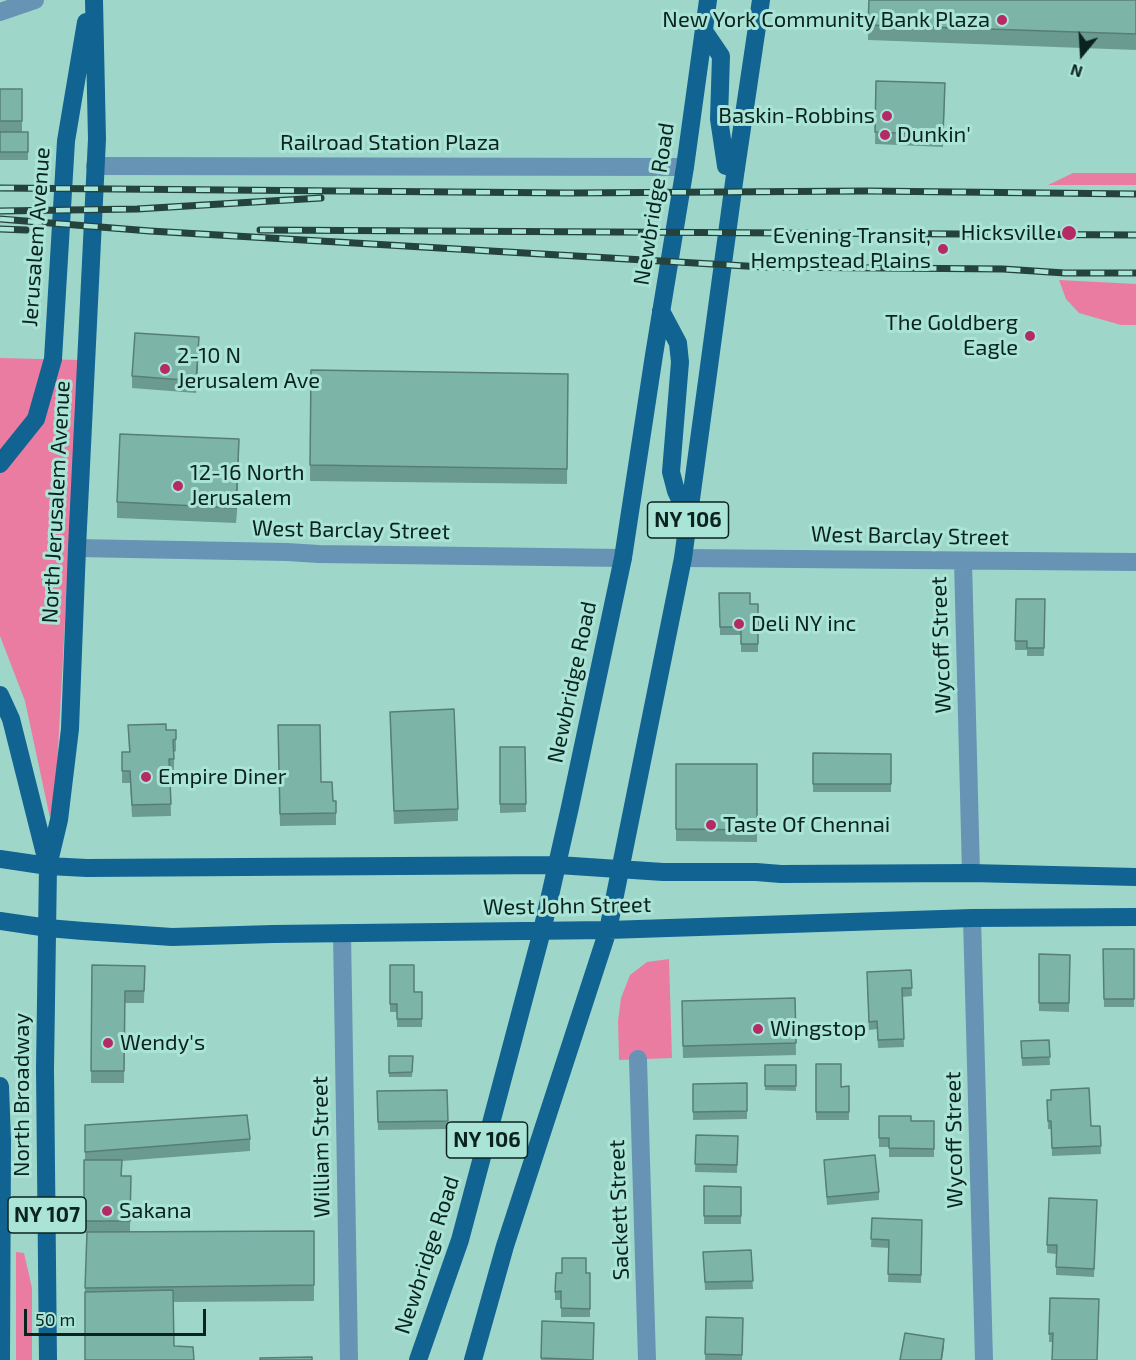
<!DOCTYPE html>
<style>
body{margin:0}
#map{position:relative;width:1136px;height:1360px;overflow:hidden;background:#9ed7ca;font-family:"Exo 2",sans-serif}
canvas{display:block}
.north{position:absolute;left:1052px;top:24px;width:60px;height:60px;-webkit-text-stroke:4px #aae4d7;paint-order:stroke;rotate:198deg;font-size:16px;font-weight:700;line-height:24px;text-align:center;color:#0b231e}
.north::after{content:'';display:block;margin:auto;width:21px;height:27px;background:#0b231e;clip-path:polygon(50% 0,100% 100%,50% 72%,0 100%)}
.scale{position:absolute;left:24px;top:1309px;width:182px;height:27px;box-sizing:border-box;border:3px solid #0b231e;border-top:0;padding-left:8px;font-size:18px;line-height:21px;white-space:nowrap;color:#0b231e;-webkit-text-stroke:4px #aae4d7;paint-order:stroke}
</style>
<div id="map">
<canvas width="1136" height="1360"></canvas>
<div class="north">N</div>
<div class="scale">50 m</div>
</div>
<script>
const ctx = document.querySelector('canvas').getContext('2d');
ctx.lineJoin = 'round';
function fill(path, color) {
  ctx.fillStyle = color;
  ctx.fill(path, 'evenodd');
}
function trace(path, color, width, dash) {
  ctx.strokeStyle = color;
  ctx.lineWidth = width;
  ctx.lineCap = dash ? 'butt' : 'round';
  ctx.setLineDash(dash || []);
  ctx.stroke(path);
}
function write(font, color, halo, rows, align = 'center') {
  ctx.font = font + ' "Exo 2",sans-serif';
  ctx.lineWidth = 6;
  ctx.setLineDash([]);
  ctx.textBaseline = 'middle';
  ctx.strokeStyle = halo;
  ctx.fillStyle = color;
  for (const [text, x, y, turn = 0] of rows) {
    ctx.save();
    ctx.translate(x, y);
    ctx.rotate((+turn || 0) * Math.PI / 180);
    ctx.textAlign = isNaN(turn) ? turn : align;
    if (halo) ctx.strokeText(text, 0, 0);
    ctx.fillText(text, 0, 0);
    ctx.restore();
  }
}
const green = new Path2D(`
 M1073 173H1136V185H1048Z
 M1059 280 1136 284V325H1121L1079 313 1066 299Z
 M0 358 81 360 78 380 56 787 50 818 25 701 0 636Z
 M669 959 672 1058 619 1060 618 1021 621 998 630 975 647 962Z
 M16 1252 24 1253 32 1288V1360H16Z`);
const minor = new Path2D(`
 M0 12 35 0
 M95 166 685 167
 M77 548 287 552 319 554 623 558
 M683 558 1136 562
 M963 561 971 873
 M972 918 984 1360
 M342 933 349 1360
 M638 1059 647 1360`);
const major = new Path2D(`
 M704 31 721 56 719 119 726 166 736 169
 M661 311 678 343 680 362 671 472 676 491 688 517
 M0 464 36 419 53 359 66 141 86 22
 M0 695 11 719 47 862
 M0 859 48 866 87 868 558 865 663 872H756L781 874 971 873 1136 877
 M0 921 48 928 83 931 172 937 273 934 608 930 972 918 1136 917
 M0 1086 2 1140 1 1360
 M48 1360 45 1069 48 866 59 820 70 729 77 548 97 139 94 0
 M418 1360 460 1240 542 931 570 807 623 558 654 355 685 167 708 0
 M473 1360 505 1246 608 930 683 558 735 175 761 0`);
const rail = new Path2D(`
 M0 188 570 193 868 191 1136 194
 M0 211 137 209 321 198
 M0 219 150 231 763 267 1003 269 1065 273H1136
 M0 229 26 230
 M260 230 1136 235`);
const wall = new Path2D(`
 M1136 0V50L868 40V25Z
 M876 81 945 95 943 147 875 144Z
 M0 89H22V132H28V160H0Z
 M199 349 196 393 132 388V376Z
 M311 370 568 374 567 484 310 481Z
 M239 455 236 523 117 518V502Z
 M719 593 750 604H758V652H741V635H720Z
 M1016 599H1045L1044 656H1027V650H1015Z
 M390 724 458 809V821L394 824Z
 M128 725 166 730H176V751L174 752V771H170L171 816 132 817 130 783H122V764L129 752Z
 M278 725 321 782 333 801H336V825L280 826Z
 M500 747 526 804V812L500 813Z
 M813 753 891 754V792H813Z
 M676 764H757V842L676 841Z
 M1103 949H1134V1007H1104Z
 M1039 954 1070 955 1069 1012 1039 1011Z
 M92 965 145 966 144 1003H125L124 1083H91Z
 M390 965 414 992H422V1027H397V1012H390Z
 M911 970 912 996 902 997 904 1047 878 1048 877 1029 869 1030 867 980Z
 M795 998 796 1055 683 1058 682 1014Z
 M1049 1040 1050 1065 1022 1066 1021 1041Z
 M389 1056H413L412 1077H389Z
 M816 1064 841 1087 849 1086V1120H816Z
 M765 1065H796V1091L765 1090Z
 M693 1084 747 1111V1119L693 1120Z
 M447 1090 448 1129 378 1130 377 1091Z
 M1047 1100 1091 1126H1100L1101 1154 1052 1156 1051 1129H1048Z
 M879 1116 911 1121H934V1157H889V1147H879Z
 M85 1125 250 1139V1151L122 1161V1176H131L130 1232 314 1231V1301L173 1302 85 1360V1288L87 1233H84V1160H85Z
 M696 1135 738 1136 737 1173 695 1172Z
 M824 1160 879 1192V1200L827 1205Z
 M704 1186 741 1187V1224H704Z
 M1097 1200 1094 1277 1056 1275V1254L1047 1253V1245Z
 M872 1218 922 1220 921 1283 888 1282 889 1248 871 1247Z
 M751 1250 753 1289 705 1290 703 1252Z
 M586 1273H590V1317H561V1300H555V1292Z
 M1050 1298 1099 1299 1053 1342H1049Z
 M706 1317 743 1318 742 1360H705Z
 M542 1321 593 1360H541Z`);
const shadedWall = new Path2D(`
 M199 337V349L196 393V381Z
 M239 439V455L236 523V508Z
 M944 1339V1347L942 1360H941Z`);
const building = new Path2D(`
 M869 0H1136V34L868 25Z
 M876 81 945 83 943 135 875 132Z
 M0 89H22V121H0Z
 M0 132H28V152H0Z
 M135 333 199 337 196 381 132 376Z
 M311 370 568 374 567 469 310 465Z
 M120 434 239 439 236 508 117 502Z
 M719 593H750V604H758V644H741V627H720Z
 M1016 599H1045L1044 648H1027V641H1015Z
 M454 709 458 809 394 811 390 712Z
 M166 724V730H176V739L173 740 174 759H169L171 804 132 805 130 771H122V752H130L128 725Z
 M278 725H320L321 782H332L333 801H336V813L280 814Z
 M500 747H525L526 804H500Z
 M813 753 891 754V784H813Z
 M676 764H757V830L676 829Z
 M1103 949H1134V999H1104Z
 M1039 954 1070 955 1069 1003H1039Z
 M92 965 145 966 144 991H125L124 1071H91Z
 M390 965H414V992H422V1019H397V1004H390Z
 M911 970 912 988H902L904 1039 878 1040 877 1021 869 1022 867 972Z
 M795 998 796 1043 683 1046 682 1001Z
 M1049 1040 1050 1057 1022 1058 1021 1041Z
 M389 1056H413L412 1072 389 1073Z
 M816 1064H841V1087L849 1086V1112H816Z
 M765 1065H796V1086H765Z
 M747 1083V1111L693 1112V1084Z
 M1089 1088 1091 1126H1100L1101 1146 1052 1148 1051 1121H1048L1047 1100H1051V1090Z
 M447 1090 448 1121 378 1122 377 1091Z
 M247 1115 250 1139 85 1152V1125Z
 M879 1116H911V1121H934V1149L889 1148V1138H879Z
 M696 1135 738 1136 737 1165 695 1164Z
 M875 1155 879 1192 827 1197 824 1160Z
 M84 1160H122L121 1176H131L130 1221H84Z
 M704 1186 741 1187V1216H704Z
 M1049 1198 1097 1200 1094 1269 1056 1267 1057 1245H1047Z
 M872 1218 922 1220 921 1275 888 1274 889 1240 871 1239Z
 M314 1231V1285L85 1288 87 1232Z
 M751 1250 753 1281 705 1282 703 1252Z
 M562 1258H586V1273H590V1309L561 1308V1291L555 1292 556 1273H562Z
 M173 1290 174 1346 193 1347 194 1360H85V1292Z
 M1050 1298 1099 1299 1097 1360H1052L1053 1333 1049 1334Z
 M706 1317 743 1318 742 1355 705 1354Z
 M542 1321 594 1323 593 1360 541 1358Z
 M905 1333 944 1339 941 1360H900Z
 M312 1357V1360H260V1358Z`);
const markers = [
 [1002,20,6,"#b42a65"],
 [887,116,6,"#b42a65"],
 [885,135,6,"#b42a65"],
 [1069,233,8,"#b42a65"],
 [943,249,6,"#b42a65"],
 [1030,336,6,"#b42a65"],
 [165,369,6,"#b42a65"],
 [178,486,6,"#b42a65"],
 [739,624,6,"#b42a65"],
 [146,777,6,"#b42a65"],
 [711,825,6,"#b42a65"],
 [758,1029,6,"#b42a65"],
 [108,1043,6,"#b42a65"],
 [107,1211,6,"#b42a65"]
];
const shields = [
 [688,520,81],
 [487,1140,81],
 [47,1215,78]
];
const shieldNames = [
 ["NY 106",688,520],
 ["NY 106",487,1140],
 ["NY 107",47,1215]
];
const poiNames = [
 ["New York Community Bank Plaza",990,20,"right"],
 ["Baskin-Robbins",875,116,"right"],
 ["Dunkin'",897,135],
 ["Hicksville",1056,233,"right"],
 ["Evening Transit,",931,236,"right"],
 ["Hempstead Plains",931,261,"right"],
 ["The Goldberg",1018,323,"right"],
 ["Eagle",1018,348,"right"],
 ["2-10 N",177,356],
 ["Jerusalem Ave",177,381],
 ["12-16 North",190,473],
 ["Jerusalem",190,498],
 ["Deli NY inc",751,624],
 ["Empire Diner",158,777],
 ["Taste Of Chennai",723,825],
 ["Wingstop",770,1029],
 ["Wendy's",120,1043],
 ["Sakana",119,1211]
];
const streetNames = [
 ["Railroad Station Plaza",390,143],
 ["Newbridge Road",654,204,-81],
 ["Jerusalem Avenue",36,237,-86],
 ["North Jerusalem Avenue",56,502,-87],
 ["West Barclay Street",351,530,1],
 ["West Barclay Street",910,536,1],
 ["Wycoff Street",941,645,-92],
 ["Newbridge Road",572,682,-78],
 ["West John Street",567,906,-1],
 ["North Broadway",22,1095,-90],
 ["Wycoff Street",954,1140,-91],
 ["William Street",321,1147,-91],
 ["Sackett Street",619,1210,-92],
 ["Newbridge Road",427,1255,-72]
];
fill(green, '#eb7ca1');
trace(minor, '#6794b4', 18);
trace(major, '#116391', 18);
trace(rail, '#25433d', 7);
trace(rail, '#aae4d7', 4.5, [14]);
fill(wall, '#6b9b90');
fill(shadedWall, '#577e76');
fill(building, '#7cb4a8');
trace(building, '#577e76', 1.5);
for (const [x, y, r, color] of markers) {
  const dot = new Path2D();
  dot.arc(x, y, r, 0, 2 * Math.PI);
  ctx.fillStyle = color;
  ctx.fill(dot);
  trace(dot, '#aae4d7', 2);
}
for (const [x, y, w] of shields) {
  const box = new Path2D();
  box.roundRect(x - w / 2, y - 18, w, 36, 4.5);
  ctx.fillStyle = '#aae4d7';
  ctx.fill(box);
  trace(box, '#0b231e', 1.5);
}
write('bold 21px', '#0b231e', null, shieldNames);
write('22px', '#0b231e', '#aae4d7', poiNames, 'left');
write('22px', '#0b231e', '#aae4d7', streetNames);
</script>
